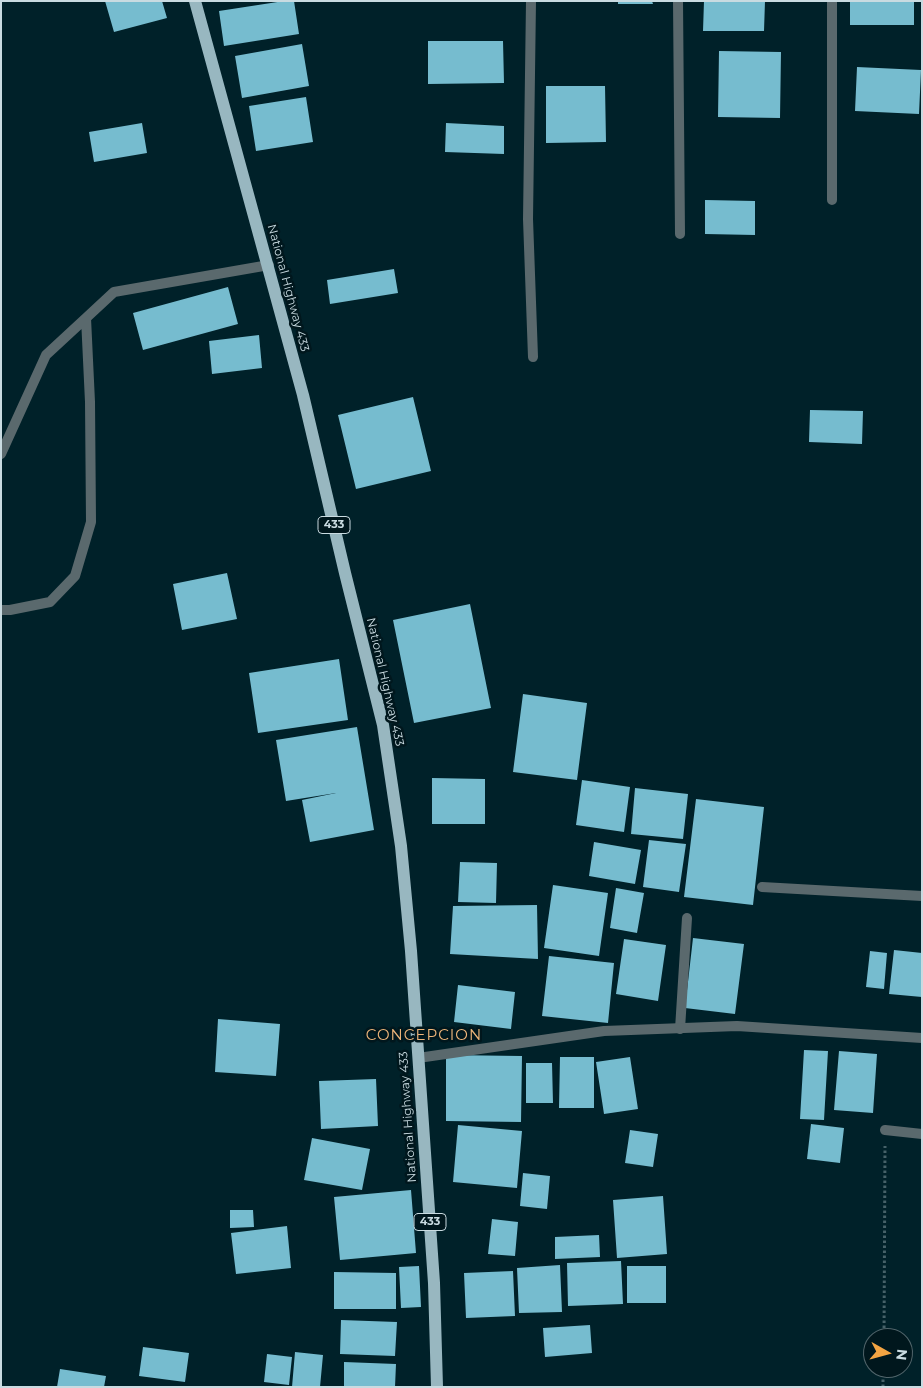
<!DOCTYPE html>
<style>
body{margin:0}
#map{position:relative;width:923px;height:1388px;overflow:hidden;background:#002129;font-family:Montserrat,sans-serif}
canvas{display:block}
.frame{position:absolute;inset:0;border:2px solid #c9dbe1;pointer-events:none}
.north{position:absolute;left:863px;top:1328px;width:50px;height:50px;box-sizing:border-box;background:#00171d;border:1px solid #50656b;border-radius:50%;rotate:97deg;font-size:14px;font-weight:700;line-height:20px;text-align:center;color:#c9dbe1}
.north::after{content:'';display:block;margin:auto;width:18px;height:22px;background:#f3a443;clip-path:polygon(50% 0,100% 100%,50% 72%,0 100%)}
</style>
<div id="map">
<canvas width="923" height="1388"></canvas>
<div class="frame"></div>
<div class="north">N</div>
</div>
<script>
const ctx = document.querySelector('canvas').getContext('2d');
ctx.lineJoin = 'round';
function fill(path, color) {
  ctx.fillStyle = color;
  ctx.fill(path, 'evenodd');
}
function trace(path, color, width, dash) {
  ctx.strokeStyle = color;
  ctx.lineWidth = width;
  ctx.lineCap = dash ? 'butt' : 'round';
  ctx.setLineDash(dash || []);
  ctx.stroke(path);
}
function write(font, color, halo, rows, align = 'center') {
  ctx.font = font + ' Montserrat,sans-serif';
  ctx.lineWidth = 5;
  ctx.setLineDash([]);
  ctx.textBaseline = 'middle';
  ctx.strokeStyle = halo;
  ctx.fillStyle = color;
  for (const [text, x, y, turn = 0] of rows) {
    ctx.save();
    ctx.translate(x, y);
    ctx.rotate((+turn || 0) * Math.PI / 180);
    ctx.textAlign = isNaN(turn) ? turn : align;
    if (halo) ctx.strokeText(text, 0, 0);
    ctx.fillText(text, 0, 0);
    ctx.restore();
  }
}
const building = new Path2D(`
 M105 1H162L167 18 114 32Z
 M284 1H294L299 34 224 46 219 11Z
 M618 1H652L653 4H618Z
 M704 1H765L764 31H703Z
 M850 1H914V25H850Z
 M428 41H503L504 83 428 84Z
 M302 44 309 86 242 98 235 56Z
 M719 51 781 52 780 118 718 117Z
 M857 67 921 70 919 114 855 111Z
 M546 86H605L606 142 546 143Z
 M306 97 313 142 256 151 249 106Z
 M142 123 147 153 94 162 89 132Z
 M446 123 504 126V154L445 152Z
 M705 200 755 201V235L705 234Z
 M394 269 398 293 330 304 327 280Z
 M228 287 238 324 143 350 133 313Z
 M259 335 262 368 212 374 209 341Z
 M413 397 431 471 356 489 338 415Z
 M810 410 863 411 862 444 809 442Z
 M227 573 237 619 182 630 173 584Z
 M470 604 491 708 414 723 393 620Z
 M339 659 348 720 258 733 249 673Z
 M523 694 587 703 577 780 513 772Z
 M357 727 374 830 310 842 302 800 336 793 286 801 276 740Z
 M432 778 485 779V824H432Z
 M582 780 630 787 624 832 576 825Z
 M635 788 688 794 683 839 631 834Z
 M696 799 764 807 753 905 684 897Z
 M649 840 686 844 679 892 643 887Z
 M594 842 641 850 635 884 589 876Z
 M460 862 497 863 496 903 458 902Z
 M553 885 608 893 599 956 544 948Z
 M616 888 644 893 637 933 610 928Z
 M537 905 538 959 450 954 453 906Z
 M693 938 744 944 735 1014 685 1008Z
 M624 939 666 945 658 1001 616 994Z
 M894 950 922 953V997L889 994Z
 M870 951 887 953 884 989 866 987Z
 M549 956 614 963 608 1023 542 1016Z
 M458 985 515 992 511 1029 454 1022Z
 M218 1019 280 1024 276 1076 215 1072Z
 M804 1050 828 1051 824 1120 800 1119Z
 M839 1051 877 1054 873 1113 834 1110Z
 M446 1055 522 1056 521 1122 446 1121Z
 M560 1057H594V1108H559Z
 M630 1057 638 1109 604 1114 596 1062Z
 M526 1063H552L553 1103H526Z
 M376 1079 378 1126 321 1129 319 1081Z
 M811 1124 844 1128 840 1163 807 1159Z
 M458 1125 522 1131 517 1188 453 1182Z
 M630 1130 658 1134 653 1167 625 1163Z
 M312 1138 370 1149 362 1190 304 1180Z
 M523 1173 550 1176 547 1209 520 1206Z
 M411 1190 416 1253 340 1260 334 1197Z
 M663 1196 667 1254 617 1258 613 1200Z
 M230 1210H253L254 1227 230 1228Z
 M492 1219 518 1222 515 1256 488 1254Z
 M287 1226 291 1268 236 1274 231 1233Z
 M599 1235 600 1257 555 1259V1237Z
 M621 1261 623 1304 568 1306 567 1263Z
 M560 1265 562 1312 519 1313 517 1268Z
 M419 1266 421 1307 401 1308 399 1267Z
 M627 1266H666V1303H627Z
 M513 1271 515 1316 466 1318 464 1273Z
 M334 1272 396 1273V1309H334Z
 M341 1320 397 1322 395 1356 340 1354Z
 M590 1325 592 1353 545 1357 543 1328Z
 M143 1347 189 1353 185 1382 139 1376Z
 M295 1352 323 1355 320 1387H292Z
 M267 1354 292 1357 289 1385 264 1382Z
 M344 1362 396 1364 395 1387H344Z
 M60 1369 106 1376 104 1387H57Z`);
const path = new Path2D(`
 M884 1338 885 1146
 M883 1387V1368`);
const lane = new Path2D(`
 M680 1029 687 918`);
const street = new Path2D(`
 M531 1 528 219 533 357
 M678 1 680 234
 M832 1V200
 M1 454 46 355 86 318
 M1 610H10L50 602 75 576 91 522 90 402 86 318 114 292 269 265
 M762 887 922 896
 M418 1058 604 1031 737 1026 922 1038
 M885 1130 922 1134`);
const primary = new Path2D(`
 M195 1 303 395 345 573 383 725 401 846 411 951 434 1283 437 1387`);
const shields = [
 [334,525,32],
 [430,1222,32]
];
const shieldNames = [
 ["433",334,525],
 ["433",430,1222]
];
const streetNames = [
 ["National Highway 433",288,288,75],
 ["National Highway 433",385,682,77],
 ["National Highway 433",408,1117,-94]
];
const quarterNames = [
 ["CONCEPCION",424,1036]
];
fill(building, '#76bccf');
trace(path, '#466269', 3, [2.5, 2.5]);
trace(lane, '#5a696d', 10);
trace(street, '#5a696d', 10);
trace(primary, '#98b7c0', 12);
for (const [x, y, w] of shields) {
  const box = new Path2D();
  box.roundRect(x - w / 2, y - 8.5, w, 17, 4);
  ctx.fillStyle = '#00171d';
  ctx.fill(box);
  trace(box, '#c9dbe1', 1);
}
write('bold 11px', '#c9dbe1', null, shieldNames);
write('12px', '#c9dbe1', '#00171d', streetNames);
ctx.letterSpacing = '1px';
write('15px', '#efb77b', '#00171d', quarterNames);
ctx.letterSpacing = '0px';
</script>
